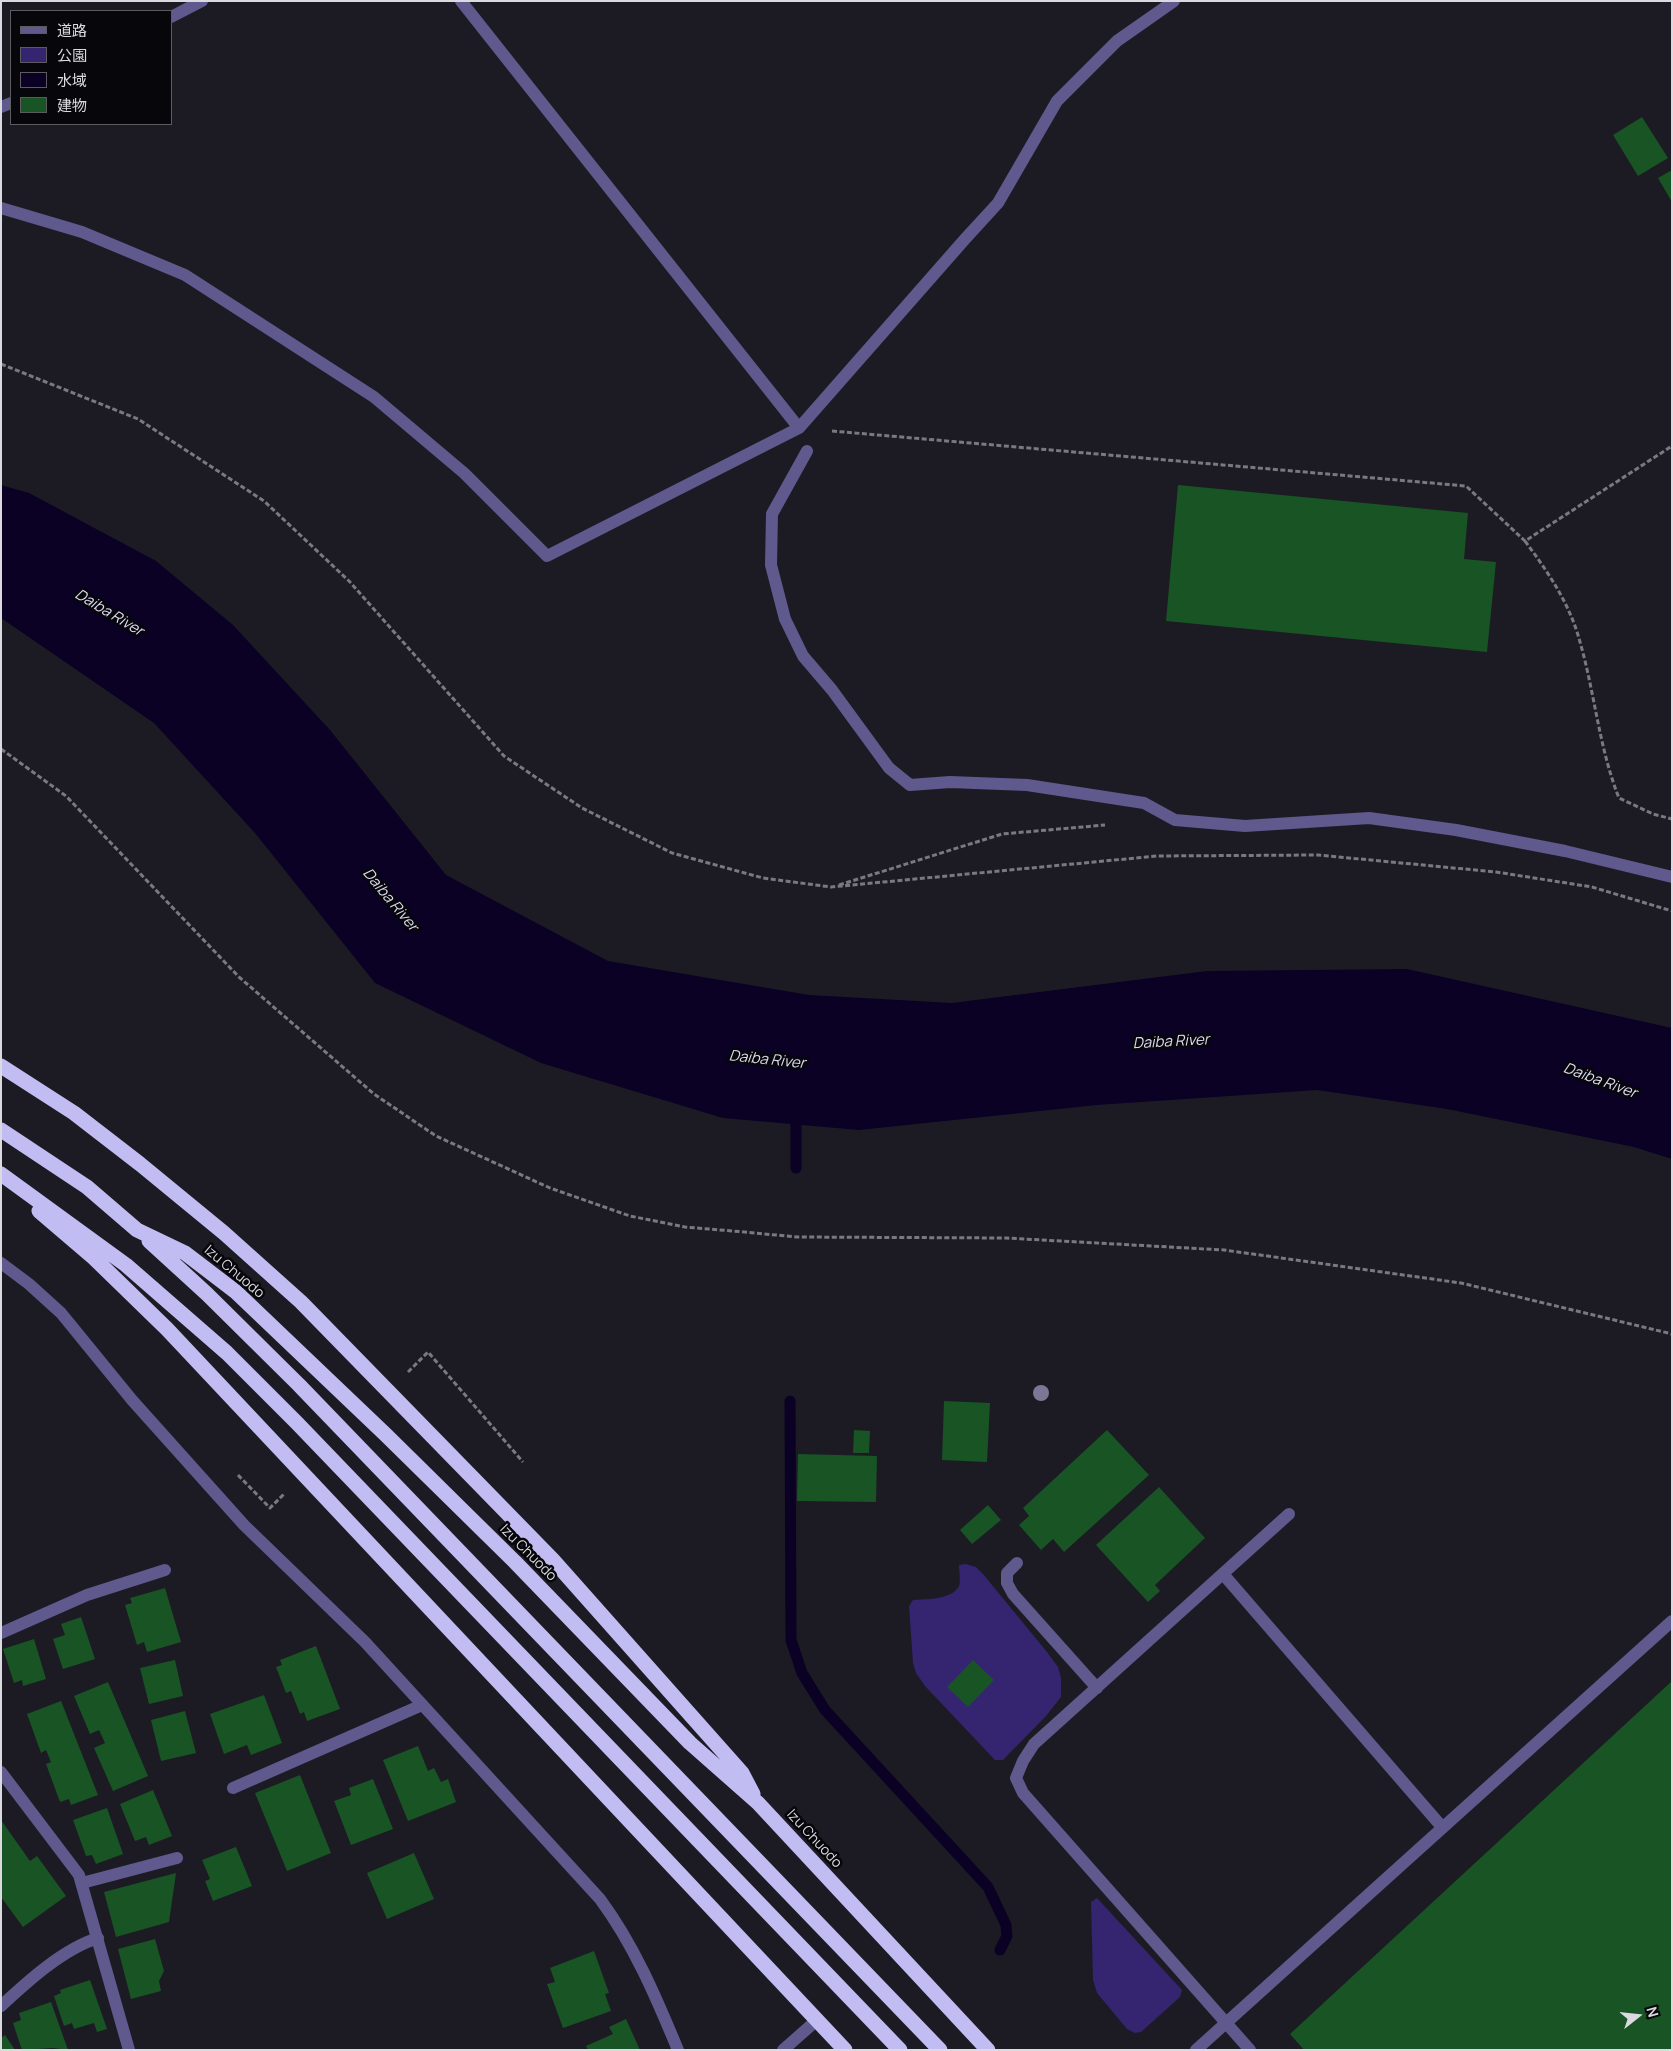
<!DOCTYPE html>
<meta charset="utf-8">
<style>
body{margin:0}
#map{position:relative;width:1673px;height:2051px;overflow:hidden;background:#1c1b24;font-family:Manrope,"Noto Sans JP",sans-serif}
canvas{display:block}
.frame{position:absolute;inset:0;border:2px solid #dadae0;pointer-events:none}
.legend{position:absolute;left:10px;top:10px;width:162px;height:115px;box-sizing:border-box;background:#07060a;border:1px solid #5b5b60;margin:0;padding:6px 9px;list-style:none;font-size:15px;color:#dadae0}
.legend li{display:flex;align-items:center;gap:10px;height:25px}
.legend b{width:25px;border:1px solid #5b5b60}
.north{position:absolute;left:1613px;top:1991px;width:50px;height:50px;-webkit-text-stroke:4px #07060a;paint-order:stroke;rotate:74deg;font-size:14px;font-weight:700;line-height:20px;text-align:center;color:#dadae0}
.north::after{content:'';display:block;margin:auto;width:18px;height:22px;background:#dadae0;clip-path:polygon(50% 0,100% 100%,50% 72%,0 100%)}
</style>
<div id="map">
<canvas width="1673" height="2051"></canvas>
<div class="frame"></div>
<ul class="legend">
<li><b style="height:6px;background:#5f598e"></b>道路</li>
<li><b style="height:14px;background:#352470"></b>公園</li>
<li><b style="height:14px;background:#0a0125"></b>水域</li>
<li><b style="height:14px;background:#185424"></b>建物</li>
</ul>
<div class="north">N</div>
</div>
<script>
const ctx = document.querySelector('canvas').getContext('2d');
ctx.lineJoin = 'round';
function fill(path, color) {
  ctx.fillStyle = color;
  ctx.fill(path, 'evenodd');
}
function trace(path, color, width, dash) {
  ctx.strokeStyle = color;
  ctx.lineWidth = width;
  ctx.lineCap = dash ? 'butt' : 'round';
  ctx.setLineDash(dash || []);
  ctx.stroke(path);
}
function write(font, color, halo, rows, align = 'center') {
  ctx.font = font + ' Manrope,sans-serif';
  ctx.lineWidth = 5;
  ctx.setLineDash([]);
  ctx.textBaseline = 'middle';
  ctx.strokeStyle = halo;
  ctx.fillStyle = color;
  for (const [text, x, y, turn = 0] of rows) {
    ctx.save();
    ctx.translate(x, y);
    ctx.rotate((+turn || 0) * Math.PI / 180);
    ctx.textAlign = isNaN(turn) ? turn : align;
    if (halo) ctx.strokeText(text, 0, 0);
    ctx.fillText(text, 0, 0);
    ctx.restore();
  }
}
const green = new Path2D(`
 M966 1564 976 1567 983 1574 1047 1652 1058 1667 1061 1678V1697L1046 1716 1003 1760H995L925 1686 916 1673 913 1663 909 1606 913 1600C925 1599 952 1600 959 1586 961 1581 959 1571 959 1565Z
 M1097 1898 1182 1990 1180 1997 1141 2032 1135 2033 1127 2029 1097 1993 1093 1980 1091 1902Z`);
const water = new Path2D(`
 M1 485 29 493 156 561 233 625 330 730 446 875 608 961 809 995 952 1003 1207 971 1407 969 1672 1028V1159L1634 1147 1447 1109 1317 1090 1097 1105 859 1130 723 1118 541 1063 375 983 255 833 154 723 1 618Z`);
const stream = new Path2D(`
 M796 1168V1109
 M790 1401 791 1640 802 1673 825 1710 988 1887 1006 1925 1007 1936 1000 1950`);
const building = new Path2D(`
 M1642 117 1668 158 1638 176 1613 135Z
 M1672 170V202L1658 178Z
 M1178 485 1468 513 1464 559 1496 562 1487 652 1166 621Z
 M944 1401 990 1403 987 1462 942 1460Z
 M854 1430 870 1431 869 1453H853Z
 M1107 1430 1149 1475 1064 1552 1053 1539 1041 1550 1019 1525 1029 1516 1023 1508Z
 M798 1454 877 1456 876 1502 797 1501Z
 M1159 1487 1205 1538 1155 1585 1160 1591 1148 1602 1096 1545Z
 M988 1505 1001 1520 972 1544 960 1530Z
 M165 1588 181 1642 147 1652 144 1642 137 1645 125 1605 132 1603 130 1598Z
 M81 1617 95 1659 63 1669 53 1639 65 1635 61 1624Z
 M34 1639 46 1679 23 1686 22 1680 14 1683 3 1649Z
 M316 1646 340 1709 307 1721 304 1712 300 1714 291 1691 286 1693 276 1667 282 1665 280 1660Z
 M175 1660 183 1696 149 1704 140 1668Z
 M973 1660 994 1680 968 1707 947 1687Z
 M1672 1681V2050H1304L1290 2034Z
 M108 1682 148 1776 113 1791 94 1748 105 1743 99 1730 90 1734 74 1696Z
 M264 1695 282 1743 251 1755 247 1745 224 1754 210 1714Z
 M61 1701 98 1795 71 1805 69 1799 60 1802 46 1764 51 1762 46 1750 41 1753 27 1714Z
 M185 1711 196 1753 161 1761 151 1720Z
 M418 1746 428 1771 434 1768 441 1782 448 1779 456 1802 408 1821 383 1760Z
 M300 1775 331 1853 287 1871 255 1793Z
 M373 1779 393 1829 351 1845 334 1801 351 1795 349 1788Z
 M153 1790 172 1836 149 1845 146 1837 135 1841 120 1804Z
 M107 1808 123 1854 96 1864 92 1855 86 1856 73 1820Z
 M1 1820 30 1861 37 1856 66 1896 23 1927 1 1897Z
 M236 1847 252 1886 213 1901 205 1881 210 1879 202 1860Z
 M414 1853 434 1899 387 1919 367 1873Z
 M176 1873 169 1922 116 1937 104 1892Z
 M155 1939 164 1971 159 1981 161 1991 131 1999 118 1949Z
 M594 1951 609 1993 605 1994 611 2011 563 2028 547 1984 555 1982 550 1968Z
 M90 1980 107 2029 97 2032 94 2023 74 2029 72 2023 64 2026 54 1996 61 1993 60 1990Z
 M51 2002 68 2050 53 2048 22 2050 13 2023 21 2020 19 2013Z
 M626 2019 640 2050H588L586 2046 613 2034 609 2027Z
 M5 2035 15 2050H1V2038Z`);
const path = new Path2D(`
 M1 364 138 419 264 501 349 581 504 756 582 808 672 853 763 878 831 887 1157 856 1318 855 1496 872 1592 887 1672 911
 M832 431 1466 486 1525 541 1672 446
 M1525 541C1548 572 1570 604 1580 642 1595 694 1599 748 1619 798L1653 814 1672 819
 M1 749 66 796 239 977 374 1094 436 1136 550 1188 630 1216 685 1227 733 1231 797 1237 1006 1238 1224 1250 1461 1283 1672 1334
 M839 885 1002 834 1105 825
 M408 1372 428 1352 523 1462
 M238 1475 270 1508 284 1494`);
const lane = new Path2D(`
 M807 451 772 514 771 565 785 619 803 656 832 690 889 768 910 785 950 782 1027 785 1144 803 1175 820 1245 826 1369 818 1456 830 1565 851 1672 877
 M1017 1563 1007 1573V1583L1013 1594 1097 1688
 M1223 1574 1442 1827
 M1 1633 87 1595 165 1570
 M233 1788 422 1705
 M82 1883 177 1858
 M1 2006C28 1981 63 1949 98 1938
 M1196 2050 1672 1621
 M1250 2050 1023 1793 1016 1778 1023 1761 1034 1744 1289 1514`);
const street = new Path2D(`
 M461 1 799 428
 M171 17 202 1
 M1 107 11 103
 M1 208 82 232 185 275 374 397 464 473 547 556 799 428 965 239 998 203 1057 101 1117 41 1174 1
 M1 1263 29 1284 61 1313 132 1400 244 1525 365 1642 600 1899C634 1945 656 1997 678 2050
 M1 1772 79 1875 129 2050
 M783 2050 817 2020`);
const highway = new Path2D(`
 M1 1066 74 1113 140 1164 224 1233 301 1302 553 1560 742 1773 753 1794
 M1 1130 87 1187 137 1230 185 1253 236 1292 386 1435 515 1562 690 1743 758 1803 988 2050
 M1 1174 126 1265 227 1353 297 1423 900 2050
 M39 1211 94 1258 167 1329 845 2050
 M149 1241 207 1294 299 1385 940 2050`);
const trees = [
 [1041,1393]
];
const streetNames = [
 ["Izu Chuodo",234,1272,40],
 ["Izu Chuodo",528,1553,45],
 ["Izu Chuodo",814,1839,47]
];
const waterNames = [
 ["Daiba River",109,613,31],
 ["Daiba River",390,900,50],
 ["Daiba River",1171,1042,-3],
 ["Daiba River",767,1060,6],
 ["Daiba River",1600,1081,20]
];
fill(green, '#352470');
fill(water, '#0a0125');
trace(stream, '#0a0125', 11);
fill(building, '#185424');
trace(path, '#7a7981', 3, [5, 2.5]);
trace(lane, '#5f598e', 12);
trace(street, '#5f598e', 12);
trace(highway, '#c1bdf2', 15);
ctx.fillStyle = '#7b7895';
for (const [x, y] of trees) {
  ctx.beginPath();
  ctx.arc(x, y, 8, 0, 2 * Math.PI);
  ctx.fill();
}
write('14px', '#dadae0', '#07060a', streetNames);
write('italic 15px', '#dcdbf2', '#07060a', waterNames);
</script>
